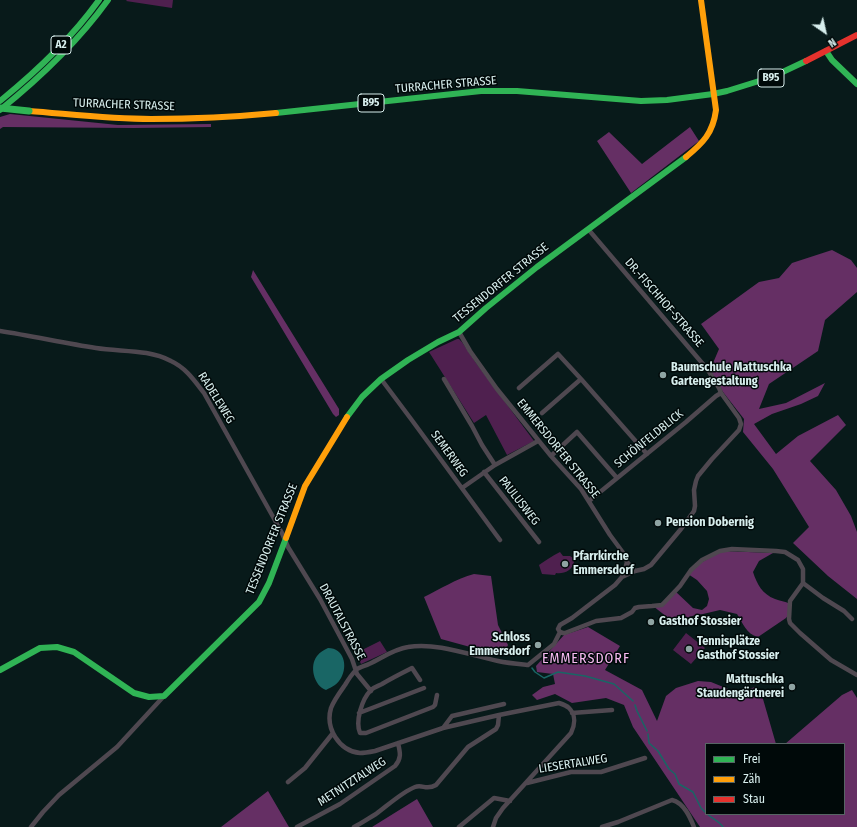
<!DOCTYPE html>
<meta charset="utf-8">
<style>
body{margin:0}
#map{position:relative;width:857px;height:827px;overflow:hidden;background:#081a1a;font-family:"Fira Sans Condensed",sans-serif}
canvas{display:block}
.legend{position:absolute;left:705px;top:743px;width:140px;height:72px;box-sizing:border-box;background:#000909;border:1px solid #566564;margin:0;padding:5px 7px;list-style:none;font-size:12px;color:#d7eeed}
.legend li{display:flex;align-items:center;gap:8px;height:20px}
.legend b{width:20px;border:1px solid #566564}
.north{position:absolute;left:805px;top:12px;width:40px;height:40px;-webkit-text-stroke:3px #000909;paint-order:stroke;rotate:146deg;font-size:11px;font-weight:700;line-height:16px;text-align:center;color:#d7eeed}
.north::after{content:'';display:block;margin:auto;width:14px;height:18px;background:#d7eeed;clip-path:polygon(50% 0,100% 100%,50% 72%,0 100%)}
</style>
<div id="map">
<canvas width="857" height="827"></canvas>
<ul class="legend">
<li><b style="height:5px;background:#30b455"></b>Frei</li>
<li><b style="height:5px;background:#ff9f0a"></b>Zäh</li>
<li><b style="height:5px;background:#e5322d"></b>Stau</li>
</ul>
<div class="north">N</div>
</div>
<script>
const ctx = document.querySelector('canvas').getContext('2d');
ctx.lineJoin = 'round';
function fill(path, color) {
  ctx.fillStyle = color;
  ctx.fill(path, 'evenodd');
}
function trace(path, color, width, dash) {
  ctx.strokeStyle = color;
  ctx.lineWidth = width;
  ctx.lineCap = dash ? 'butt' : 'round';
  ctx.setLineDash(dash || []);
  ctx.stroke(path);
}
function write(font, color, halo, rows, align = 'center') {
  ctx.font = font + ' "Fira Sans Condensed",sans-serif';
  ctx.lineWidth = 3;
  ctx.setLineDash([]);
  ctx.textBaseline = 'middle';
  ctx.strokeStyle = halo;
  ctx.fillStyle = color;
  for (const [text, x, y, turn = 0] of rows) {
    ctx.save();
    ctx.translate(x, y);
    ctx.rotate((+turn || 0) * Math.PI / 180);
    ctx.textAlign = isNaN(turn) ? turn : align;
    if (halo) ctx.strokeText(text, 0, 0);
    ctx.fillText(text, 0, 0);
    ctx.restore();
  }
}
const green = new Path2D(`
 M127 0H173L172 8 126 1Z
 M457 339H459L462 342 476 363 534 441 507 455 486 415 474 423 429 352Z
 M560 552 563 556H570L573 558 574 562C572 571 564 574 556 573L555 575 542 574 539 565C546 560 552 556 560 552Z
 M686 633 705 648 691 664 673 650Z
 M380 641 387 652 361 664 356 653Z`);
const forest = new Path2D(`
 M10 114 118 125 211 124V127L134 128 3 127 0 129V117Z
 M690 127 699 141 631 193 597 141 609 132 642 164Z
 M832 250 851 260 857 268V292L825 320 818 351 769 384 759 409 786 403 825 383 818 396 801 404 772 414 754 424 776 454 798 436 838 415 846 425 810 461 836 490 851 516 857 532V599L828 576 793 543 809 527 773 469 743 432 744 419 723 392 710 370 719 349 701 324 759 282 779 278 792 263Z
 M253 270 339 409V415L336 417 333 414 251 277Z
 M722 551 773 553 759 561 753 572C757 584 762 594 775 599 780 601 785 601 790 604L789 614 786 618 758 637C746 634 743 623 737 614L720 610 703 614 695 615 687 618 683 622 676 619 667 617 653 606C663 604 668 598 675 591L693 608 702 610 707 606 709 599 707 591 697 580 688 574 693 567Z
 M474 574 491 576 498 625 508 645 503 656 441 639 424 597C440 589 456 579 474 574Z
 M588 627 620 646 605 670 642 690 657 721 666 696 676 688 698 681 711 682 738 693 755 687 763 699 776 744H706V814H844V744H785L842 695 852 690 857 698V827H700L633 727 624 705 606 698 572 703 555 694 537 700 532 695 543 687 555 684 553 674 537 672 536 666 564 635Z
 M268 791 289 827H221Z
 M417 799 433 827H372Z`);
const water = new Path2D(`
 M328 648C344 648 348 666 341 678 338 684 332 687 326 690 314 686 309 666 317 656 320 652 324 650 328 648Z`);
const stream = new Path2D(`
 M532 668 535 672 544 678 558 672 585 676 614 684 633 701
 M635 705 637 711 647 731
 M648 734 649 743 658 751 669 769 675 774 679 784 693 792 701 808 706 813
 M707 814C713 819 719 821 723 827`);
const street = new Path2D(`
 M588 229 708 370 719 388 721 393 739 418 741 424 739 430 712 459 698 476 696 481 694 490 695 506 694 511 681 529 651 565 644 569 635 571 622 577
 M0 331C32 336 64 343 96 348 122 352 148 349 171 361 186 368 194 380 204 393L282 533 288 547 320 599 352 659 357 674 371 691
 M459 332 470 351 497 389 551 456 581 489 610 535 624 554 627 562 625 569 622 577 615 585 572 618 560 625 558 629 560 632
 M381 379 411 419 500 540
 M444 379 472 426 482 445 495 465
 M519 388 558 354 581 379
 M542 413 581 379 647 454
 M551 456 577 432 617 478
 M484 472 539 542
 M462 488 495 465 538 441
 M589 501 686 422 716 396 721 393
 M627 562 635 571
 M803 583 823 598 844 611 852 619
 M560 632 563 633H565L596 621 621 618 632 612 635 608 639 607 652 606 662 605 680 586 691 570 702 560 720 551 732 549 776 551 785 552 798 560 803 569V583L790 601 789 619 790 623 800 633 831 660 857 675
 M420 680 412 668C402 673 392 678 382 684 378 686 374 687 371 690 362 699 355 721 360 733H366L433 707 435 705 437 695
 M359 713 424 688
 M572 713 612 710
 M443 728 452 716 504 704
 M288 782 305 768 333 733
 M527 783 571 772H601L645 758
 M31 827 43 812 59 795 117 747 164 696
 M297 827 340 804 395 766C402 758 400 752 398 743
 M354 827C362 823 369 818 376 814 387 806 402 792 415 787 423 784 426 791 436 785L468 747 496 729 498 725 499 715
 M459 827 494 798 510 801
 M493 827 496 818 503 808 571 733C575 725 576 715 569 708 567 706 562 704 559 703L499 715 443 728 375 751C370 752 365 753 360 753 339 751 325 728 331 708 334 700 340 692 345 685 348 680 352 674 356 670 359 667 365 666 369 664 382 658 394 649 408 647 436 642 470 655 498 661 507 663 518 664 528 665L554 644 560 632
 M602 827 618 822 672 800C684 803 690 817 694 827`);
const fast = new Path2D(`
 M826 51 832 60 857 84
 M0 101C37 71 71 39 99 0
 M0 110C41 77 77 43 108 0
 M276 113 481 91H517L641 101 667 100 713 94 727 91 772 77 806 61
 M347 417 362 397 381 379 408 360 438 342 459 332 486 308 537 267 686 157
 M0 670 40 648 57 647 74 652 134 693 149 697 164 696 259 602 269 583 286 538`);
const slow = new Path2D(`
 M29 111C69 114 110 119 151 119 192 119 234 117 276 113
 M686 157C703 143 713 133 716 110L701 0
 M286 538 305 486 347 417`);
const jam = new Path2D(`
 M806 61 857 35`);
const fastBridge = new Path2D(`
 M0 108 29 111`);
const markers = [
 [663,375,4,"#8fa4a3"],
 [658,523,4,"#8fa4a3"],
 [565,564,4,"#8fa4a3"],
 [651,622,4,"#8fa4a3"],
 [538,645,4,"#8fa4a3"],
 [689,649,4,"#8fa4a3"],
 [792,687,4,"#8fa4a3"]
];
const shields = [
 [61,45,20],
 [771,78,26],
 [371,103,26]
];
const shieldNames = [
 ["A2",61,45],
 ["B95",771,78],
 ["B95",371,103]
];
const streetNames = [
 ["TURRACHER STRASSE",446,85,-5],
 ["TURRACHER STRASSE",124,105,2],
 ["TESSENDORFER STRASSE",501,283,-39],
 ["DR.-FISCHHOF-STRASSE",664,303,49],
 ["RADELEWEG",216,398,58],
 ["SCHÖNFELDBLICK",649,439,-39],
 ["EMMERSDORFER STRASSE",558,449,51],
 ["SEMERWEG",449,454,54],
 ["PAULUSWEG",519,501,52],
 ["TESSENDORFER STRASSE",272,539,-68],
 ["DRAUTALSTRASSE",342,622,62],
 ["LIESERTALWEG",573,764,-9],
 ["METNITZTALWEG",352,782,-33]
];
const poiNames = [
 ["Baumschule Mattuschka",671,368],
 ["Gartengestaltung",671,382],
 ["Pension Dobernig",666,523],
 ["Pfarrkirche",573,557],
 ["Emmersdorf",573,571],
 ["Gasthof Stossier",659,622],
 ["Schloss",530,638,"right"],
 ["Emmersdorf",530,652,"right"],
 ["Tennisplätze",697,642],
 ["Gasthof Stossier",697,656],
 ["Mattuschka",784,680,"right"],
 ["Staudengärtnerei",784,694,"right"]
];
const quarterNames = [
 ["EMMERSDORF",586,659]
];
fill(green, '#4f204f');
fill(forest, '#652f64');
fill(water, '#196665');
trace(stream, '#196665', 1.5);
trace(street, '#4f4850', 4.5);
trace(fast, '#30b455', 6);
trace(slow, '#ff9f0a', 6);
trace(jam, '#e5322d', 6);
trace(fastBridge, '#30b455', 7);
for (const [x, y, r, color] of markers) {
  const dot = new Path2D();
  dot.arc(x, y, r, 0, 2 * Math.PI);
  ctx.fillStyle = color;
  ctx.fill(dot);
  trace(dot, '#000909', 1.5);
}
for (const [x, y, w] of shields) {
  const box = new Path2D();
  box.roundRect(x - w / 2, y - 9, w, 18, 3);
  ctx.fillStyle = '#000909';
  ctx.fill(box);
  trace(box, '#d7eeed', 1);
}
write('bold 11px', '#d7eeed', null, shieldNames);
write('12px', '#d7eeed', '#000909', streetNames);
write('bold 12px', '#d7eeed', '#000909', poiNames, 'left');
ctx.letterSpacing = '1px';
write('14px', '#f6b9f0', '#000909', quarterNames);
ctx.letterSpacing = '0px';
</script>
